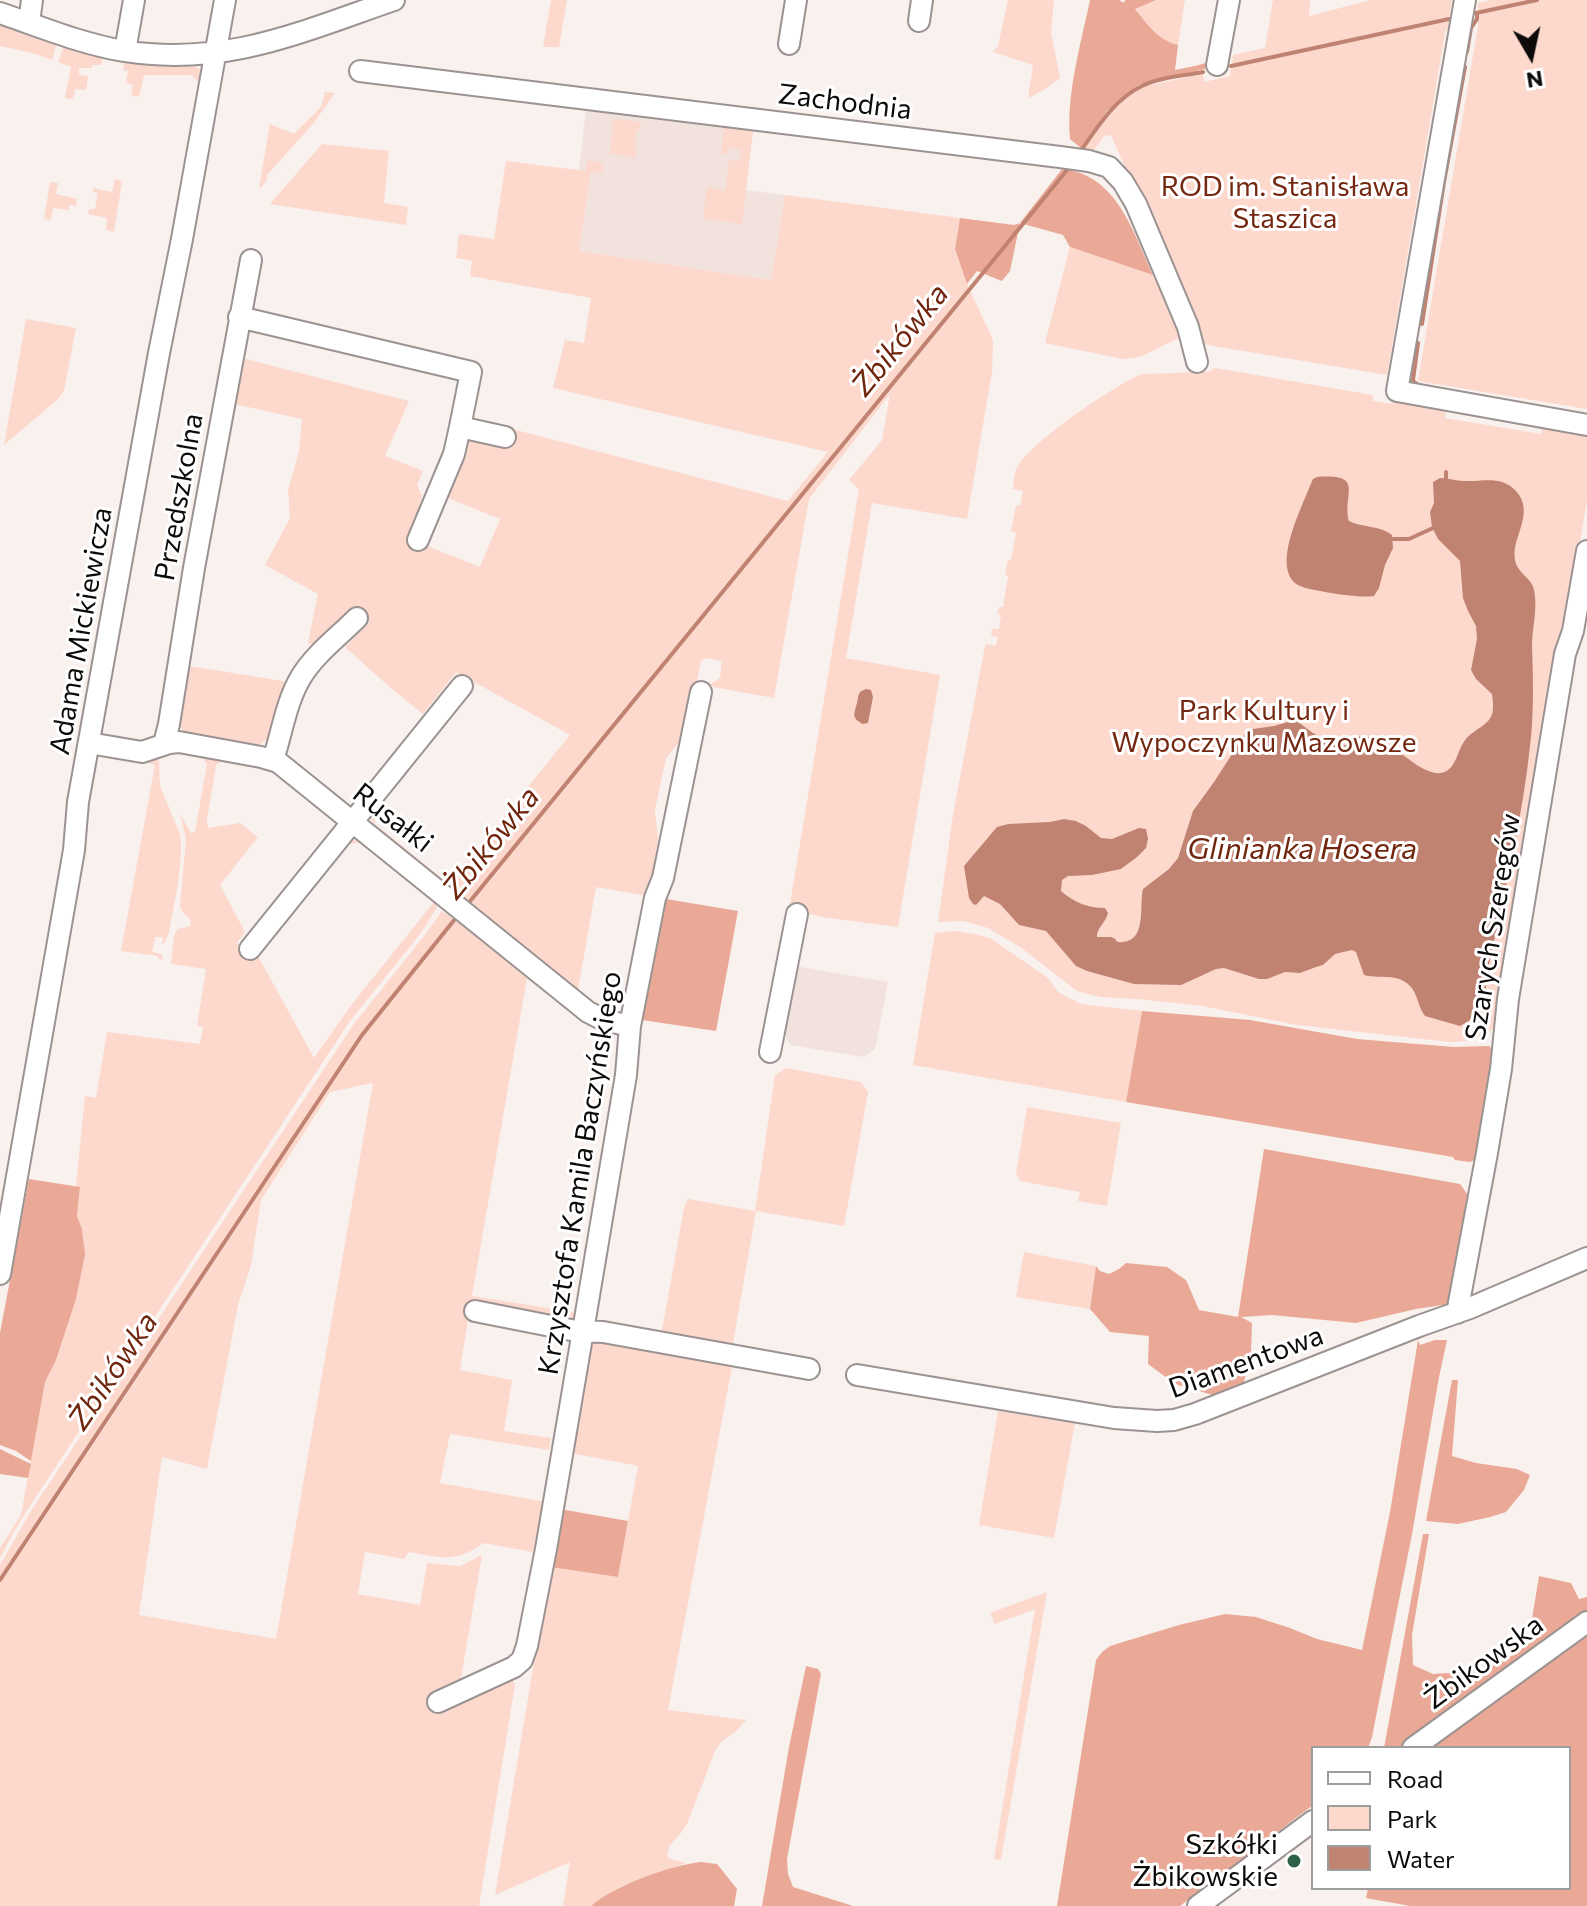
<!DOCTYPE html>
<meta charset="utf-8">
<style>
body{margin:0}
#map{position:relative;width:1587px;height:1906px;overflow:hidden;background:#f9f1ee;font-family:Commissioner,sans-serif}
canvas{display:block}
.legend{position:absolute;left:1311px;top:1746px;width:260px;height:144px;box-sizing:border-box;background:#fff;border:2px solid #9e9d9d;margin:0;padding:10px 14px;list-style:none;font-size:24px;color:#0d0b0a}
.legend li{display:flex;align-items:center;gap:16px;height:40px}
.legend b{width:40px;border:2px solid #9e9d9d}
.north{position:absolute;left:1491px;top:16px;width:80px;height:80px;-webkit-text-stroke:6px #fff;paint-order:stroke;rotate:171deg;font-size:22px;font-weight:700;line-height:32px;text-align:center;color:#0d0b0a}
.north::after{content:'';display:block;margin:auto;width:28px;height:36px;background:#0d0b0a;clip-path:polygon(50% 0,100% 100%,50% 72%,0 100%)}
</style>
<div id="map">
<canvas width="1587" height="1906"></canvas>
<ul class="legend">
<li><b style="height:10px;background:#fff"></b>Road</li>
<li><b style="height:22px;background:#fdd8cd"></b>Park</li>
<li><b style="height:22px;background:#c18371"></b>Water</li>
</ul>
<div class="north">N</div>
</div>
<script>
const ctx = document.querySelector('canvas').getContext('2d');
ctx.lineJoin = 'round';
function fill(path, color) {
  ctx.fillStyle = color;
  ctx.fill(path, 'evenodd');
}
function trace(path, color, width, dash) {
  ctx.strokeStyle = color;
  ctx.lineWidth = width;
  ctx.lineCap = dash ? 'butt' : 'round';
  ctx.setLineDash(dash || []);
  ctx.stroke(path);
}
function write(font, color, halo, rows, align = 'center') {
  ctx.font = font + ' Commissioner,sans-serif';
  ctx.lineWidth = 6;
  ctx.setLineDash([]);
  ctx.textBaseline = 'middle';
  ctx.strokeStyle = halo;
  ctx.fillStyle = color;
  for (const [text, x, y, turn = 0] of rows) {
    ctx.save();
    ctx.translate(x, y);
    ctx.rotate((+turn || 0) * Math.PI / 180);
    ctx.textAlign = isNaN(turn) ? turn : align;
    if (halo) ctx.strokeText(text, 0, 0);
    ctx.fillText(text, 0, 0);
    ctx.restore();
  }
}
const built = new Path2D(`
 M586 109 753 131 746 190 785 195 771 280 579 251 591 172 579 170Z
 M795 966 888 982 875 1049 864 1057 790 1045 784 1033Z`);
const green = new Path2D(`
 M551 0H567L559 47H543Z
 M1008 0H1054L1051 32 1060 78 1042 91 1028 98 1033 65 993 52 998 46Z
 M1156 0H1185L1178 45C1157 40 1148 25 1135 9Z
 M1273 0H1310L1309 16 1371 0H1452L1449 17 1232 64 1233 55 1265 48Z
 M1491 0H1587V409L1418 381 1478 26V3Z
 M1449 21 1448 28 1445 33 1387 375 1202 344 1111 135 1104 136 1093 152 1084 149C1102 125 1120 95 1150 85L1203 74 1204 82 1230 76 1231 67Z
 M0 24 57 42 52 60 32 53 0 46Z
 M64 45 103 57 101 65H92V68H79V75L88 76 86 90 75 89 73 99 65 98 71 67 58 62Z
 M124 61 193 65 201 70 198 82 192 75H144L139 97 131 95 133 85 126 83 128 71 123 70Z
 M325 92 335 93 313 124 267 175V179L262 187 259 188 270 124 294 134 321 107Z
 M613 119 641 122 640 130H637L635 152 636 153V158L610 153Z
 M724 127 753 131 742 224 703 219 707 187 725 191 729 160 740 161 741 150 728 148 727 153 721 154Z
 M322 144 389 151 384 203 408 207 406 225 270 204Z
 M506 161 586 171 587 161 599 162 603 165 602 173 591 172 579 251 771 280 785 195 960 218 955 249 967 284 993 340 992 372 967 519 872 503 846 658 940 675 898 927 823 917 789 910 859 489 849 480 882 440 890 394 809 499 774 698 708 686 720 678 722 661 706 658 701 661 686 734 666 758 655 810 658 838 649 896 596 887 578 990 375 825 371 819 374 811 375 824 449 884 570 735 456 672 423 714 393 690 345 647 369 623 354 615 270 737 258 746 185 733 178 723 183 665 289 682 312 645 308 643 318 594 265 565 290 518 288 490 299 451 302 419 230 403 238 357 409 401 385 456 423 471 417 485 422 496 414 525 412 540 480 567 500 519 448 498 463 460 468 436 507 442 512 429 788 501 828 452 553 388 565 340 584 343 591 298 470 276 472 261 456 258 459 234 494 239Z
 M115 179 122 181 114 232 106 230 107 218 88 214 89 209H95L98 193 93 192 94 187 97 189 112 192Z
 M50 182 58 183 56 194 77 199 76 206 69 205V210L53 208 51 220 44 219Z
 M1070 247 1153 275 1181 337 1140 357 1123 359 1045 343Z
 M26 319 76 328 64 391 58 399 4 445Z
 M1215 368 1373 395V401L1393 404 1395 397 1446 405 1445 418 1541 434 1544 421 1587 433V500L1500 1022C1483 1040 1473 1041 1450 1042L1297 1025 1202 1006 1137 999 1100 997 1077 991 1020 947 988 928 964 921 938 922 953 815 984 651 986 644 996 646 998 637 991 636 992 629H999L1001 615 997 614 999 607H1003L1008 576 1005 575 1008 560H1011L1016 533 1011 531 1016 505 1020 506 1023 491 1013 489C1014 480 1014 471 1019 464 1037 438 1113 386 1142 374L1207 372Z
 M155 756 159 760 160 786 180 834C184 865 174 903 169 933L164 944H162L163 937H155L152 952 162 954 163 960 158 959V956L121 951 155 765 142 761Z
 M202 757 223 760 216 765 207 820 208 828 240 823 258 837 220 885 245 932 237 943 253 956 257 954 314 1058 352 1004 434 902 361 843 347 844 355 840 361 841 435 902 437 907 421 933 350 1021 47 1480 16 1528 0 1558V1548L21 1515 45 1382 56 1360 76 1298 84 1241 82 1229 77 1216 80 1188 76 1186 85 1096 96 1098 107 1032 200 1044 203 1027 197 1026 206 969 171 964 174 935 178 929 190 926 191 920 184 914 180 907 186 839 180 814 191 833 195 832 207 764Z
 M442 911 462 925 527 978 472 1296 578 1313 576 1324 475 1306 468 1319 460 1370 512 1380 504 1431 551 1438 549 1450 450 1434 440 1483 546 1502 538 1547 532 1552 484 1543C454 1563 443 1558 409 1552L404 1559 365 1552 358 1594 420 1605 427 1563 460 1566 482 1555 460 1684 510 1675 515 1685 479 1906H0V1565L31 1511 354 1024 424 936ZM373 1083 276 1639 139 1615 162 1457 207 1469 238 1305 251 1265 261 1200 330 1092Z
 M955 931 975 934 990 938 1048 978 1058 992 1081 1004 1142 1011 1126 1102 913 1065 935 933Z
 M786 1068 861 1082 868 1092 844 1226 756 1211 732 1349 661 1336 684 1208 688 1199 755 1211 775 1075Z
 M1027 1107 1121 1123 1107 1206 1078 1201 1080 1192 1020 1181 1016 1174Z
 M1024 1252 1096 1266 1090 1309 1016 1297Z
 M594 1341 733 1361 668 1710 746 1720 735 1732 721 1742 715 1751 687 1824 681 1833 669 1846 667 1856 670 1859 686 1863 619 1887 591 1906H563L570 1862 495 1895 550 1567 618 1577 638 1466 571 1453 588 1346Z
 M998 1411 1075 1423 1054 1538 979 1525Z
 M1047 1592 1001 1860 994 1859 1035 1609 995 1624 990 1613Z`);
const forest = new Path2D(`
 M1090 0H1119L1124 3 1125 0H1156L1135 9C1148 25 1158 40 1178 45L1175 70 1199 65 1205 63V69L1139 85 1107 111 1081 148 1070 139C1066 95 1081 43 1090 0Z
 M1062 169C1117 174 1133 232 1153 275L1070 247 1063 235 1020 223 1010 271 1002 281 977 271 967 284 955 249 960 218 1014 225 1020 223Z
 M660 898 738 911 716 1031 642 1020Z
 M1142 1011 1250 1020 1357 1039 1454 1047 1489 1046 1496 1052 1481 1141 1478 1140 1475 1160 1470 1162 1455 1160 1453 1157 1126 1102Z
 M1264 1149 1460 1184 1468 1195 1467 1199 1471 1200 1449 1304 1416 1309 1356 1323 1272 1315 1241 1317 1252 1323 1251 1352 1242 1390 1223 1398 1175 1384 1148 1364 1149 1336 1110 1332 1090 1309 1096 1266 1100 1271 1109 1274 1119 1269 1126 1263 1167 1267 1186 1280 1199 1310 1238 1317Z
 M29 1179 80 1187 77 1216 82 1229 85 1254 76 1299 56 1360 45 1382 31 1461 16 1451 0 1445V1333Z
 M1418 1340 1420 1345 1435 1340H1447L1439 1377 1412 1534 1372 1737 1368 1748H1313V1805L1180 1906H1057L1096 1660 1102 1652 1110 1646 1179 1625 1225 1614 1256 1617 1290 1628 1317 1639 1362 1650 1390 1512Z
 M1452 1380H1458L1452 1456 1476 1463 1517 1469 1530 1475 1524 1490 1506 1512 1490 1517 1458 1524 1426 1521Z
 M0 1449 31 1464 28 1478 0 1474Z
 M560 1509 628 1521 618 1577 550 1567Z
 M1423 1534H1429L1412 1635 1413 1665 1433 1674 1477 1671 1502 1662 1536 1639 1530 1631 1539 1576 1571 1583 1579 1599 1587 1597V1612L1399 1748H1384Z
 M1587 1636V1906H1410L1366 1898 1368 1888H1569V1748H1430Z
 M806 1666 818 1669 821 1674 787 1859 788 1874 793 1887 853 1906H762L789 1747Z
 M701 1862 717 1864 737 1889 734 1906H591C613 1886 671 1865 701 1862Z`);
const water = new Path2D(`
 M1317 477C1366 473 1342 494 1349 521 1363 528 1379 525 1392 535L1393 548 1385 565 1379 588 1374 596C1360 598 1339 594 1325 592 1317 590 1307 589 1300 586 1269 571 1301 510 1309 488L1313 479Z
 M1440 478C1448 478 1456 481 1464 481 1483 482 1501 475 1516 491 1536 514 1511 536 1515 560 1517 573 1532 578 1534 590 1538 608 1532 628 1532 645 1533 676 1534 707 1531 737 1523 820 1502 902 1485 983L1487 992 1469 1021 1460 1026 1425 1016C1418 1007 1418 994 1410 986 1397 972 1379 980 1364 975L1356 952 1352 950 1335 954 1323 965 1316 967 1300 973 1285 972 1267 979H1259L1224 968 1216 969 1181 985 1134 984 1087 971 1076 966 1046 931 1019 925 1000 904 984 896 976 905 973 904 969 898 964 866 997 827 1008 824 1050 822 1064 819 1076 821 1086 826 1101 838 1112 839 1139 828 1146 829 1148 839 1146 848 1137 857 1121 869 1092 875 1068 876 1062 880 1061 891C1074 902 1087 908 1105 908L1108 913C1106 922 1096 929 1097 937 1099 937 1109 937 1111 937 1120 940 1113 943 1123 942 1147 940 1139 905 1143 889L1169 869 1178 858 1193 811 1214 782 1245 734 1253 729 1274 726 1291 721 1298 722 1313 733 1340 746 1347 745 1360 736H1365C1374 739 1385 742 1393 748 1407 756 1436 787 1452 766 1459 756 1460 742 1471 734 1489 721 1496 720 1492 694L1476 679 1471 670 1477 639 1476 626 1468 611 1463 598 1460 561 1438 539 1432 527 1430 512 1434 503 1433 482Z
 M866 689 871 690 873 697 868 723 863 724C851 718 854 714 857 703 859 695 857 692 866 689Z`);
const stream = new Path2D(`
 M1476 13 1537 0
 M1467 52 1471 28 1477 19V14
 M1231 66 1449 19
 M1082 149C1099 125 1115 99 1142 86 1160 77 1184 76 1203 72
 M1422 324 1444 182 1465 67
 M1418 343 1413 380 1414 382 1420 386
 M1446 472V478
 M1393 539H1409L1433 528
 M467 905 1067 170
 M0 1580 362 1035 459 914`);
const minor = new Path2D(`
 M1465 0 1397 391 1587 425
 M0 13C41 27 82 44 124 51 225 67 301 32 394 0
 M919 21 922 0
 M29 23 32 0
 M789 44 796 0
 M125 51 134 0
 M1217 65 1229 0
 M360 71 1060 157 1089 161 1109 167 1123 182 1136 204 1188 327 1197 362
 M239 317 471 372 460 427
 M418 540 454 454 460 427 505 437
 M89 743 142 752 169 743 179 742 261 757 278 762 588 1012 604 1020 630 1026
 M164 744 169 724 194 568 251 260
 M273 760C282 733 286 702 301 677 315 654 338 637 357 618
 M250 949 462 686
 M770 1052 797 914
 M0 1274 74 850 78 802 159 353 182 239 225 0
 M475 1311 576 1331 603 1332 809 1369
 M1457 1313 1487 1153 1501 1069 1508 999 1565 654 1573 631 1587 551
 M857 1375 1114 1418 1157 1421 1174 1420 1195 1414 1419 1326 1470 1308 1587 1258
 M438 1702 514 1667 522 1660 527 1646 546 1549 583 1331 626 1075 630 1026 655 898 663 878 701 692
 M1413 1748 1587 1622
 M1198 1906 1313 1821`);
const markers = [
 [1294,1861,8,"#2d6248"]
];
const streetNames = [
 ["Zachodnia",845,102,7],
 ["Przedszkolna",179,497,-80],
 ["Adama Mickiewicza",81,631,-80],
 ["Rusałki",393,818,38],
 ["Szarych Szeregów",1493,927,-81],
 ["Krzysztofa Kamila Baczyńskiego",580,1173,-81],
 ["Diamentowa",1246,1362,-20],
 ["Żbikowska",1484,1662,-36]
];
const parkNames = [
 ["ROD im. Stanisława",1285,187],
 ["Staszica",1285,219],
 ["Park Kultury i",1264,711],
 ["Wypoczynku Mazowsze",1264,743]
];
const poiNames = [
 ["Szkółki",1278,1845],
 ["Żbikowskie",1278,1877]
];
const waterNames = [
 ["Żbikówka",900,340,-51],
 ["Żbikówka",491,843,-51],
 ["Glinianka Hosera",1302,849],
 ["Żbikówka",113,1371,-56]
];
fill(built, '#f2e2dd');
fill(green, '#fdd8cd');
fill(forest, '#eaa996');
fill(water, '#c18371');
trace(stream, '#c18371', 4);
trace(minor, '#9b9391', 24);
trace(minor, '#fff', 20);
for (const [x, y, r, color] of markers) {
  const dot = new Path2D();
  dot.arc(x, y, r, 0, 2 * Math.PI);
  ctx.fillStyle = color;
  ctx.fill(dot);
  trace(dot, '#fff', 3);
}
write('28px', '#0d0b0a', '#fff', streetNames);
write('28px', '#742811', '#fff', parkNames);
write('28px', '#0d0b0a', '#fff', poiNames, 'right');
write('italic 30px', '#70250d', '#fff', waterNames);
</script>
